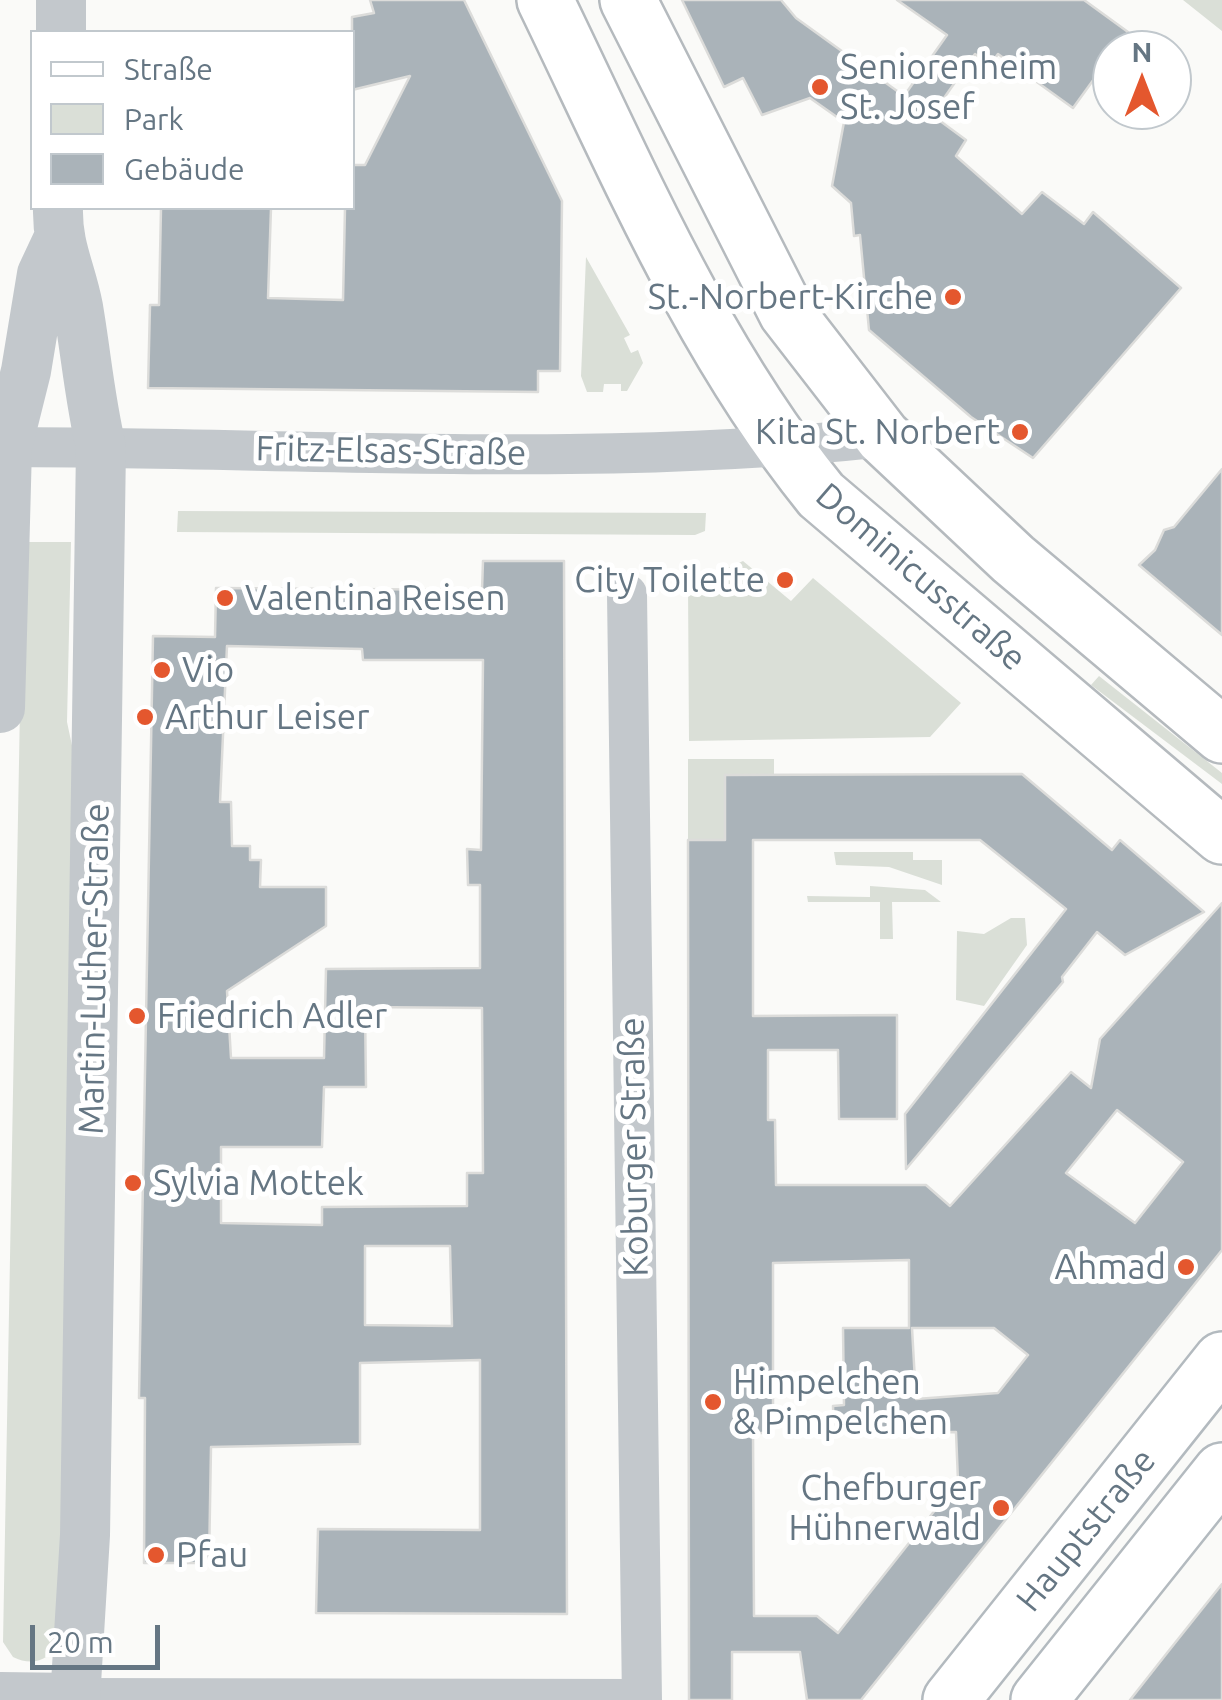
<!DOCTYPE html>
<meta charset="utf-8">
<style>
body{margin:0}
#map{position:relative;width:1222px;height:1700px;overflow:hidden;background:#fafaf8;font-family:Ubuntu,sans-serif}
canvas{display:block}
.legend{position:absolute;left:30px;top:30px;width:325px;height:180px;box-sizing:border-box;background:#fff;border:2px solid #c1c8cd;margin:0;padding:12px 18px;list-style:none;font-size:30px;color:#657683}
.legend li{display:flex;align-items:center;gap:20px;height:50px}
.legend b{width:50px;border:2px solid #c1c8cd}
.north{position:absolute;left:1092px;top:30px;width:100px;height:100px;box-sizing:border-box;background:#fff;border:2px solid #c1c8cd;border-radius:50%;rotate:0deg;font-size:28px;font-weight:700;line-height:40px;text-align:center;color:#657683}
.north::after{content:'';display:block;margin:auto;width:35px;height:45px;background:#e4572e;clip-path:polygon(50% 0,100% 100%,50% 72%,0 100%)}
.scale{position:absolute;left:30px;top:1625px;width:130px;height:45px;box-sizing:border-box;border:5px solid #657683;border-top:0;padding-left:12px;font-size:30px;line-height:35px;white-space:nowrap;color:#657683;-webkit-text-stroke:8px #fff;paint-order:stroke}
</style>
<div id="map">
<canvas width="1222" height="1700"></canvas>
<ul class="legend">
<li><b style="height:12px;background:#fff"></b>Straße</li>
<li><b style="height:28px;background:#dadfd7"></b>Park</li>
<li><b style="height:28px;background:#aab3b9"></b>Gebäude</li>
</ul>
<div class="north">N</div>
<div class="scale">20 m</div>
</div>
<script>
const ctx = document.querySelector('canvas').getContext('2d');
ctx.lineJoin = 'round';
function fill(path, color) {
  ctx.fillStyle = color;
  ctx.fill(path, 'evenodd');
}
function trace(path, color, width, dash) {
  ctx.strokeStyle = color;
  ctx.lineWidth = width;
  ctx.lineCap = dash ? 'butt' : 'round';
  ctx.setLineDash(dash || []);
  ctx.stroke(path);
}
function write(font, color, halo, rows, align = 'center') {
  ctx.font = font + ' Ubuntu,sans-serif';
  ctx.lineWidth = 10;
  ctx.setLineDash([]);
  ctx.textBaseline = 'middle';
  ctx.strokeStyle = halo;
  ctx.fillStyle = color;
  for (const [text, x, y, turn = 0] of rows) {
    ctx.save();
    ctx.translate(x, y);
    ctx.rotate((+turn || 0) * Math.PI / 180);
    ctx.textAlign = isNaN(turn) ? turn : align;
    if (halo) ctx.strokeText(text, 0, 0);
    ctx.fillText(text, 0, 0);
    ctx.restore();
  }
}
const green = new Path2D(`
 M1183 0H1222V31Z
 M586 257 630 335 624 338 631 353 638 350 643 363 627 391H621V384H604L603 392H587L581 376Z
 M178 511 706 513 705 531 695 535 177 532Z
 M23 542H71L67 722 74 755 60 1641C50 1660 33 1667 13 1657L3 1642Z
 M743 561 791 601 813 578 961 703 930 737 689 741 688 586Z
 M1099 676 1222 773V784L1091 685Z
 M688 759H774V774L725 775V840H688Z
 M834 852H913V860H942V885L889 867 836 865Z
 M870 886 925 890 941 902H892L893 939H880V902H808L807 896 870 897Z
 M1011 918H1025L1027 945 984 1006 956 1000 957 931 984 934Z`);
const building = new Path2D(`
 M370 0H464L562 201 560 371H538V392L148 388 150 305H159L161 208H271L268 298 343 300 345 208H352V165H365L410 76 352 90V17L374 13Z
 M682 0H781L796 18 904 96 947 35 897 0H1084L1128 32 1073 108 998 54 990 65 975 54 932 115 966 140 956 156 1022 214 1042 192 1084 224 1093 212 1181 288 1033 458 971 417 869 330 860 235 854 236 851 203 832 186 844 122 810 98 762 115 743 78 724 87Z
 M1222 469V635L1139 565 1155 550 1164 530 1174 527Z
 M483 561H564L567 1614 316 1613 318 1529 480 1530V1360L360 1363V1444L211 1447 209 1563H144L145 1398H139L153 636 215 637 216 588 482 590ZM227 646 362 649 363 660H483L481 850 467 849 468 885H480V968L326 969 324 1058H231L227 991 326 926V887H260L261 860H250V846H232L231 802H220ZM365 1007 482 1008 483 1173H467V1206L322 1207V1225L221 1223V1147H322L324 1087H366ZM365 1246H450L452 1326 365 1325Z
 M1022 774 1112 850 1120 840 1204 912 1125 955 1097 932 1062 977 1063 982 906 1169 905 1114 1066 909 980 840H753V1016L897 1015V1119H839L838 1050H768V1120H775L776 1185H926L950 1206 1071 1072 1091 1088 1100 1039 1222 903V1250L861 1700H807L800 1652H732V1700H689L688 840H725V775ZM1117 1110 1183 1162 1135 1223 1066 1173ZM909 1260V1328H843L844 1405 833 1406 834 1433 956 1432 958 1481 838 1633 817 1616H754L753 1433H773V1263ZM912 1328H994L1028 1355 998 1393 916 1399Z
 M1222 1584V1700H1130L1167 1653Z`);
const minor = new Path2D(`
 M0 447C293 447 590 469 883 437
 M627 594 642 1700
 M75 1698 642 1699`);
const tertiary = new Path2D(`
 M61 32V0
 M58 208C57 247 71 270 78 307 86 354 90 401 101 447L85 1535 75 1700
 M0 708 7 447 26 371 42 274 57 242
 M0 1697 75 1698`);
const secondary = new Path2D(`
 M951 1700 1222 1360
 M1039 1700 1222 1471`);
const primary = new Path2D(`
 M545 0C627 169 702 348 821 495L1222 836
 M628 0 787 313 883 437 1013 559 1222 735`);
const markers = [
 [820,87,10,"#e4572e"],
 [953,297,10,"#e4572e"],
 [1020,432,10,"#e4572e"],
 [785,580,10,"#e4572e"],
 [225,598,10,"#e4572e"],
 [162,670,10,"#e4572e"],
 [145,717,10,"#e4572e"],
 [137,1016,10,"#e4572e"],
 [133,1183,10,"#e4572e"],
 [1186,1267,10,"#e4572e"],
 [713,1402,10,"#e4572e"],
 [1001,1508,10,"#e4572e"],
 [156,1555,10,"#e4572e"]
];
const poiNames = [
 ["Seniorenheim",840,67],
 ["St. Josef",840,107],
 ["St.-Norbert-Kirche",933,297,"right"],
 ["Kita St. Norbert",1000,432,"right"],
 ["City Toilette",765,580,"right"],
 ["Valentina Reisen",245,598],
 ["Vio",182,670],
 ["Arthur Leiser",165,717],
 ["Friedrich Adler",157,1016],
 ["Sylvia Mottek",153,1183],
 ["Ahmad",1166,1267,"right"],
 ["Himpelchen",733,1382],
 ["& Pimpelchen",733,1422],
 ["Chefburger",981,1488,"right"],
 ["Hühnerwald",981,1528,"right"],
 ["Pfau",176,1555]
];
const streetNames = [
 ["Fritz-Elsas-Straße",391,451,1],
 ["Dominicusstraße",921,577,41],
 ["Martin-Luther-Straße",94,969,-89],
 ["Koburger Straße",634,1147,-91],
 ["Hauptstraße",1086,1530,-51]
];
fill(green, '#dadfd7');
fill(building, '#aab3b9');
trace(building, '#dcdcda', 2.5);
trace(secondary, '#b3babf', 60);
trace(primary, '#b5babe', 60);
trace(minor, '#c3c8cc', 40);
trace(tertiary, '#c3c8cc', 50);
trace(secondary, '#fff', 55);
trace(primary, '#fff', 55);
for (const [x, y, r, color] of markers) {
  const dot = new Path2D();
  dot.arc(x, y, r, 0, 2 * Math.PI);
  ctx.fillStyle = color;
  ctx.fill(dot);
  trace(dot, '#fff', 4);
}
write('35px', '#657683', '#fff', poiNames, 'left');
write('35px', '#657683', '#fff', streetNames);
</script>
